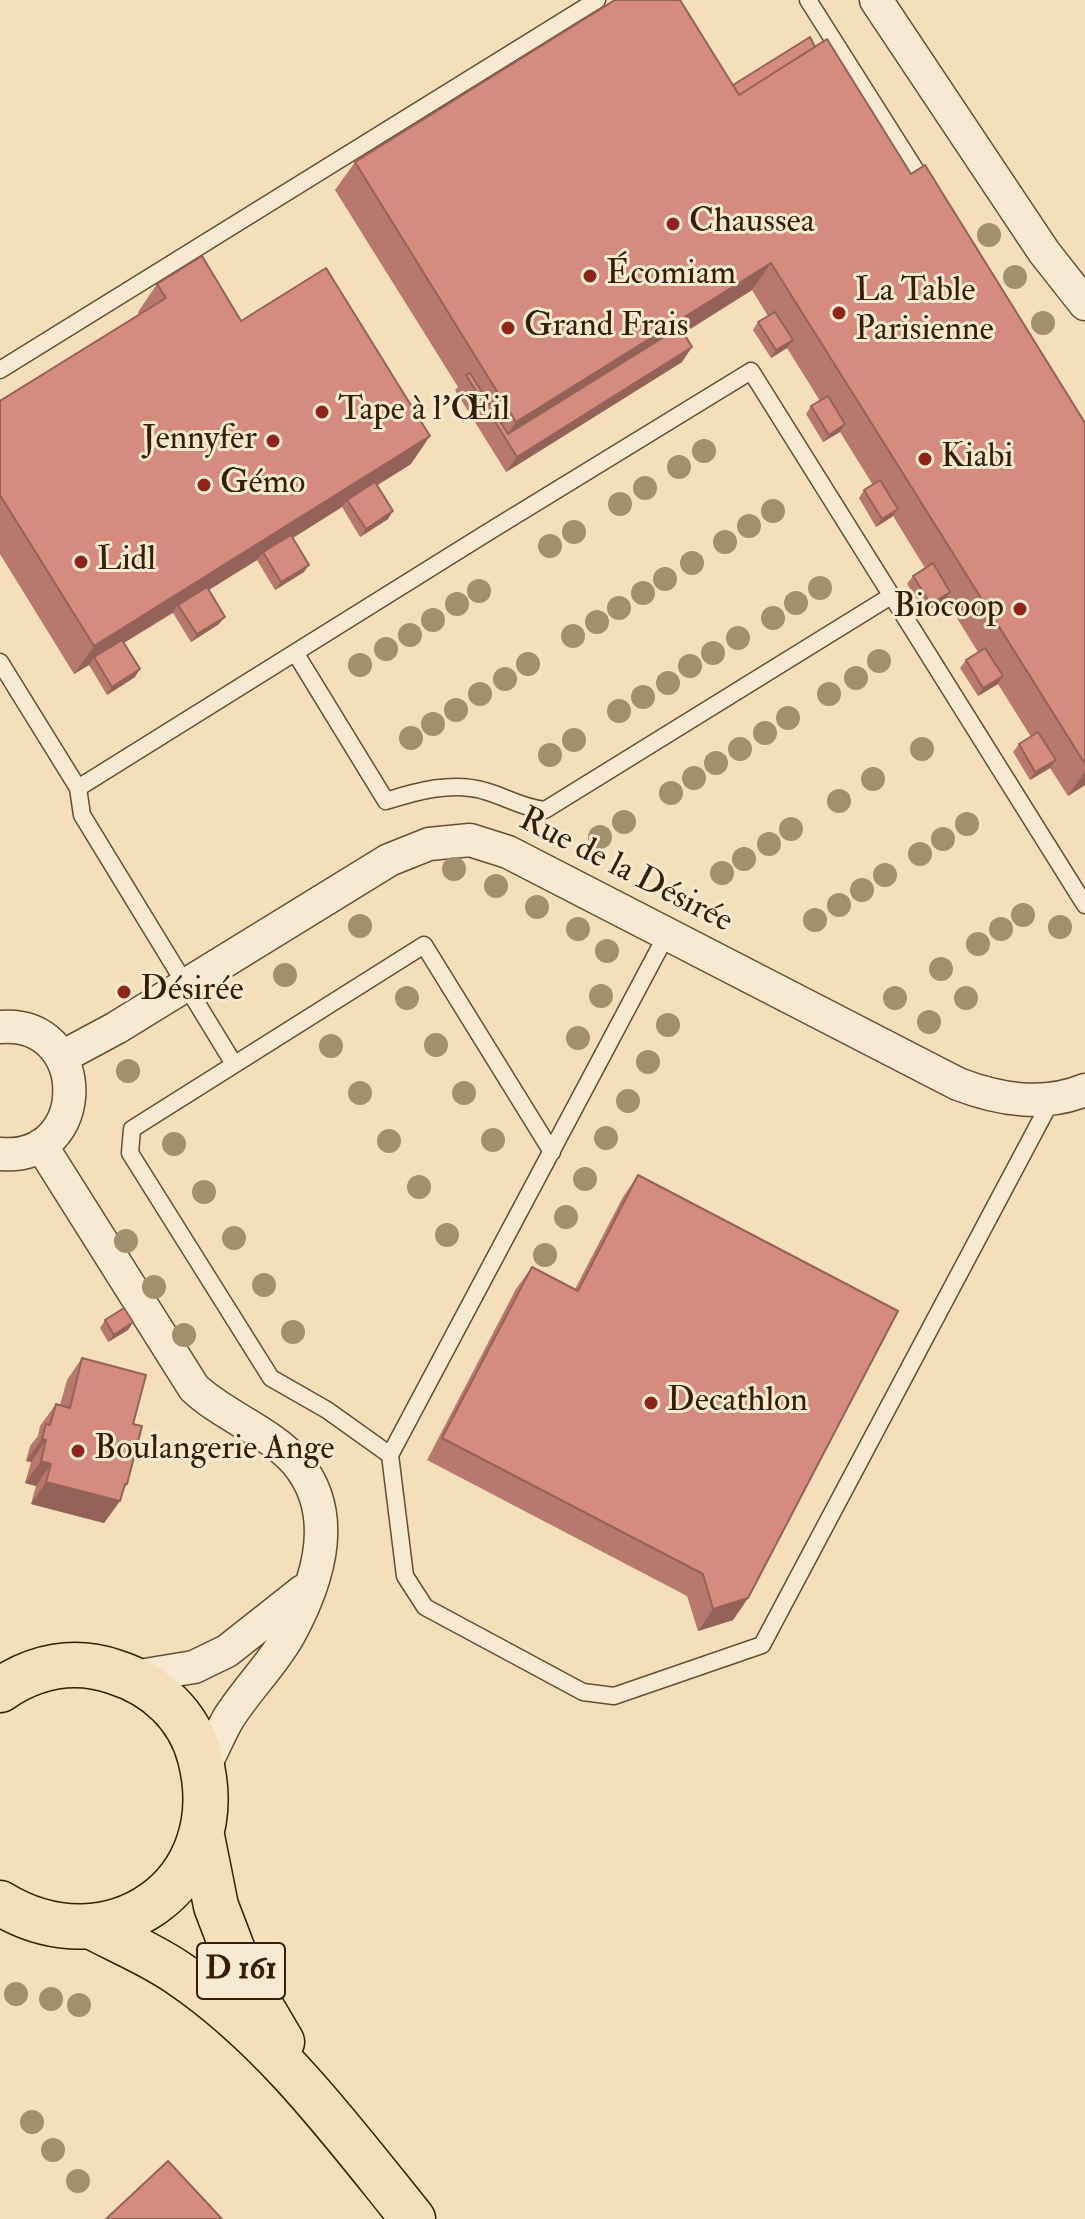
<!DOCTYPE html>
<meta charset="utf-8">
<style>
body{margin:0}
canvas{display:block;background:#f5deba}
</style>
<canvas width="1085" height="2219"></canvas>
<script>
const ctx = document.querySelector('canvas').getContext('2d');
ctx.lineJoin = 'round';
function trace(path, color, width, dash) {
  ctx.strokeStyle = color;
  ctx.lineWidth = width;
  ctx.lineCap = dash ? 'butt' : 'round';
  ctx.setLineDash(dash || []);
  ctx.stroke(path);
}
function fill(path, color) {
  ctx.fillStyle = color;
  ctx.fill(path, 'evenodd');
}
function write(font, color, halo, rows, align = 'center') {
  ctx.font = font + ' "IM FELL Double Pica",serif';
  ctx.lineWidth = 6;
  ctx.setLineDash([]);
  ctx.textBaseline = 'middle';
  ctx.strokeStyle = halo;
  ctx.fillStyle = color;
  for (const [text, x, y, turn = 0] of rows) {
    ctx.save();
    ctx.translate(x, y);
    ctx.rotate((+turn || 0) * Math.PI / 180);
    ctx.textAlign = isNaN(turn) ? turn : align;
    if (halo) ctx.strokeText(text, 0, 0);
    ctx.fillText(text, 0, 0);
    ctx.restore();
  }
}
const service = new Path2D(`
 M808 0 927 188
 M0 370 597 0
 M296 654 386 801C417 791 453 781 485 791 506 797 523 808 545 810L891 596
 M0 662 78 788 82 815 234 1064
 M78 788 485 534 751 371 1085 905
 M667 934 390 1455 405 1576 425 1607 583 1692 614 1696 762 1645 1052 1099
 M390 1455 327 1410 271 1378 130 1153 132 1129 424 945 552 1152`);
const minor = new Path2D(`
 M876 0 1044 252 1085 304
 M0 1027C92 1019 93 1162 0 1154
 M62 1057 116 1028 389 860 429 844 470 840 508 852 958 1084C1000 1100 1043 1107 1085 1090
 M41 1145 194 1388C225 1417 268 1430 297 1463 340 1515 318 1582 289 1635 272 1665 246 1690 228 1719 219 1735 212 1752 203 1769
 M133 1677 194 1667 227 1651 303 1591`);
const primary = new Path2D(`
 M0 1690C35 1666 74 1658 115 1672 156 1685 189 1715 200 1758 233 1885 110 1970 0 1903
 M202 1836 216 1906 242 1974 282 2042
 M92 1927C121 1942 152 1955 178 1973 273 2037 342 2131 413 2219`);
const trees = [
 [989,235],
 [1015,277],
 [1043,323],
 [704,451],
 [679,467],
 [645,488],
 [620,504],
 [773,511],
 [749,526],
 [574,532],
 [725,542],
 [550,546],
 [692,563],
 [665,579],
 [820,588],
 [479,591],
 [643,593],
 [796,603],
 [457,604],
 [619,608],
 [773,618],
 [433,620],
 [597,622],
 [410,635],
 [573,636],
 [738,638],
 [386,649],
 [713,653],
 [879,661],
 [528,664],
 [360,665],
 [690,666],
 [856,678],
 [505,679],
 [668,683],
 [480,694],
 [829,694],
 [643,697],
 [456,710],
 [619,711],
 [788,718],
 [433,724],
 [765,733],
 [411,738],
 [574,740],
 [740,749],
 [922,749],
 [550,755],
 [716,763],
 [694,778],
 [873,779],
 [671,793],
 [839,801],
 [624,822],
 [967,824],
 [791,829],
 [600,837],
 [943,839],
 [769,844],
 [920,854],
 [744,859],
 [454,869],
 [722,873],
 [885,875],
 [496,886],
 [862,890],
 [839,905],
 [537,907],
 [1023,915],
 [815,920],
 [360,926],
 [1060,927],
 [578,929],
 [1001,929],
 [978,944],
 [607,951],
 [941,969],
 [285,975],
 [601,996],
 [407,998],
 [895,998],
 [966,998],
 [929,1022],
 [668,1025],
 [578,1038],
 [436,1045],
 [331,1046],
 [648,1062],
 [128,1071],
 [360,1093],
 [464,1093],
 [628,1101],
 [606,1138],
 [493,1140],
 [389,1141],
 [174,1144],
 [585,1179],
 [419,1187],
 [204,1192],
 [566,1217],
 [447,1235],
 [234,1238],
 [126,1241],
 [545,1255],
 [264,1285],
 [154,1287],
 [293,1332],
 [184,1335],
 [16,1994],
 [51,1999],
 [79,2005],
 [32,2122],
 [53,2150],
 [78,2181]
];
const wall = new Path2D(`
 M815 47 911 174 1085 423V785L1068 796 1050 768 1030 780 1013 752 1019 744 1031 737 998 684 978 696 960 668 966 660 978 652 945 599 925 612 907 584 913 576 925 568 893 516 876 527 859 498 864 490 873 485 840 432 823 442 806 414 811 406 820 401 787 348 771 358 753 330 758 322 768 316 752 290 684 333 682 362 506 472 455 390 458 387 335 190 355 162 733 85Z
 M157 284 241 321 411 464 377 485 388 519 360 537 342 507 293 538 304 572 275 590 257 560 208 590 219 624 191 642 173 613 124 643 135 677 107 695 89 665 74 674 0 554V401L139 314 138 312Z
 M638 1175 748 1598 733 1620 698 1631 687 1596 427 1460 516 1289 532 1267 575 1289 623 1197Z
 M105 1320 133 1322 128 1330 108 1342 100 1328Z
 M82 1358 133 1424 127 1484 122 1491 120 1501 104 1523 31 1504 36 1486 25 1483 31 1462 26 1461 30 1446 38 1436 40 1426 56 1404 60 1405 67 1380Z`);
const shadedWall = new Path2D(`
 M771 263 752 290 508 443 505 438 516 422Z
 M793 340 787 348 771 358 776 350Z
 M692 347 682 362 506 472 517 457Z
 M845 424 840 432 823 442 829 435Z
 M430 436 411 464 349 503 347 500 342 507 265 555 263 552 257 560 180 608 178 605 173 612 96 660 94 657 89 665 74 674 94 646Z
 M898 509 892 517 876 527 882 519Z
 M393 511 388 519 360 537 366 529Z
 M309 565 304 572 275 590 281 582Z
 M950 592 945 600 925 612 931 604Z
 M225 617 219 624 191 642 197 634Z
 M140 669 135 677 107 695 112 687Z
 M1003 676 998 684 978 696 983 688Z
 M1056 760 1050 768 1030 780 1035 772Z
 M1085 771V785L1068 796Z
 M133 1322 128 1330 108 1342 114 1335Z
 M42 1439 46 1440 31 1462 26 1461Z
 M41 1461 51 1464 36 1486 25 1483Z
 M46 1482 125 1484H127L116 1500 120 1501 104 1523 31 1504Z
 M748 1598 733 1620 698 1631 713 1609Z`);
const building = new Path2D(`
 M615 0H680L739 95 827 39 911 174 925 165 1085 423V764L771 263 516 422 355 162Z
 M810 37 815 47 739 95 733 85Z
 M202 256 241 321 326 268 430 436 94 646 0 495V401L166 298 157 284Z
 M775 312 793 340 776 350 758 322Z
 M680 327 692 347 517 457 466 375 470 373 508 434Z
 M828 396 845 424 829 435 811 406Z
 M880 480 898 509 882 519 864 490Z
 M375 482 393 511 366 529 347 500Z
 M291 535 309 565 281 582 263 552Z
 M933 563 950 592 931 604 913 576Z
 M207 587 225 617 197 634 178 605Z
 M122 640 140 669 112 687 94 657Z
 M985 648 1003 676 983 688 966 660Z
 M1038 732 1056 760 1035 772 1019 744Z
 M638 1175 898 1311 748 1598 713 1609 703 1574 442 1438 532 1267 578 1291Z
 M124 1308 133 1322 114 1335 105 1320Z
 M82 1358 146 1375 133 1424 142 1426 127 1484H125L120 1501 46 1482 51 1464 41 1461 46 1440 42 1439 46 1424 50 1425 56 1404 70 1408Z
 M168 2161 222 2219H106Z`);
const markers = [
 [673,224,8,"#8f2418"],
 [590,276,8,"#8f2418"],
 [839,313,8,"#8f2418"],
 [508,328,8,"#8f2418"],
 [322,412,8,"#8f2418"],
 [273,441,8,"#8f2418"],
 [925,459,8,"#8f2418"],
 [204,485,8,"#8f2418"],
 [81,562,8,"#8f2418"],
 [1020,609,8,"#8f2418"],
 [124,992,8,"#8f2418"],
 [651,1403,8,"#8f2418"],
 [78,1451,8,"#8f2418"]
];
const shields = [
 [241,1971,88]
];
const shieldNames = [
 ["D 161",241,1971]
];
const poiNames = [
 ["Chaussea",689,224],
 ["Écomiam",606,276],
 ["La Table",855,293],
 ["Parisienne",855,332],
 ["Grand Frais",524,328],
 ["Tape à l'Œil",338,412],
 ["Jennyfer",257,441,"right"],
 ["Kiabi",941,459],
 ["Gémo",220,485],
 ["Lidl",97,562],
 ["Biocoop",1004,609,"right"],
 ["Désirée",140,992],
 ["Decathlon",667,1403],
 ["Boulangerie Ange",94,1451]
];
const streetNames = [
 ["Rue de la Désirée",625,872,27]
];
trace(service, '#654e32', 19);
trace(minor, '#654e32', 35);
trace(primary, '#351e05', 47);
trace(service, '#f8ead2', 16);
trace(minor, '#f8ead2', 32);
trace(primary, '#f5deba', 44);
ctx.fillStyle = '#a18f6e';
for (const [x, y] of trees) {
  ctx.beginPath();
  ctx.arc(x, y, 12, 0, 2 * Math.PI);
  ctx.fill();
}
fill(wall, '#b7786d');
fill(shadedWall, '#956259');
fill(building, '#d58c7f');
trace(building, '#956259', 2);
for (const [x, y, r, color] of markers) {
  const dot = new Path2D();
  dot.arc(x, y, r, 0, 2 * Math.PI);
  ctx.fillStyle = color;
  ctx.fill(dot);
  trace(dot, '#f8ead2', 3);
}
for (const [x, y, w] of shields) {
  const box = new Path2D();
  box.roundRect(x - w / 2, y - 28, w, 56, 6);
  ctx.fillStyle = '#f8ead2';
  ctx.fill(box);
  trace(box, '#351e05', 2);
}
write('bold 32px', '#351e05', null, shieldNames);
write('34px', '#351e05', '#f8ead2', poiNames, 'left');
write('34px', '#351e05', '#f8ead2', streetNames);
</script>
